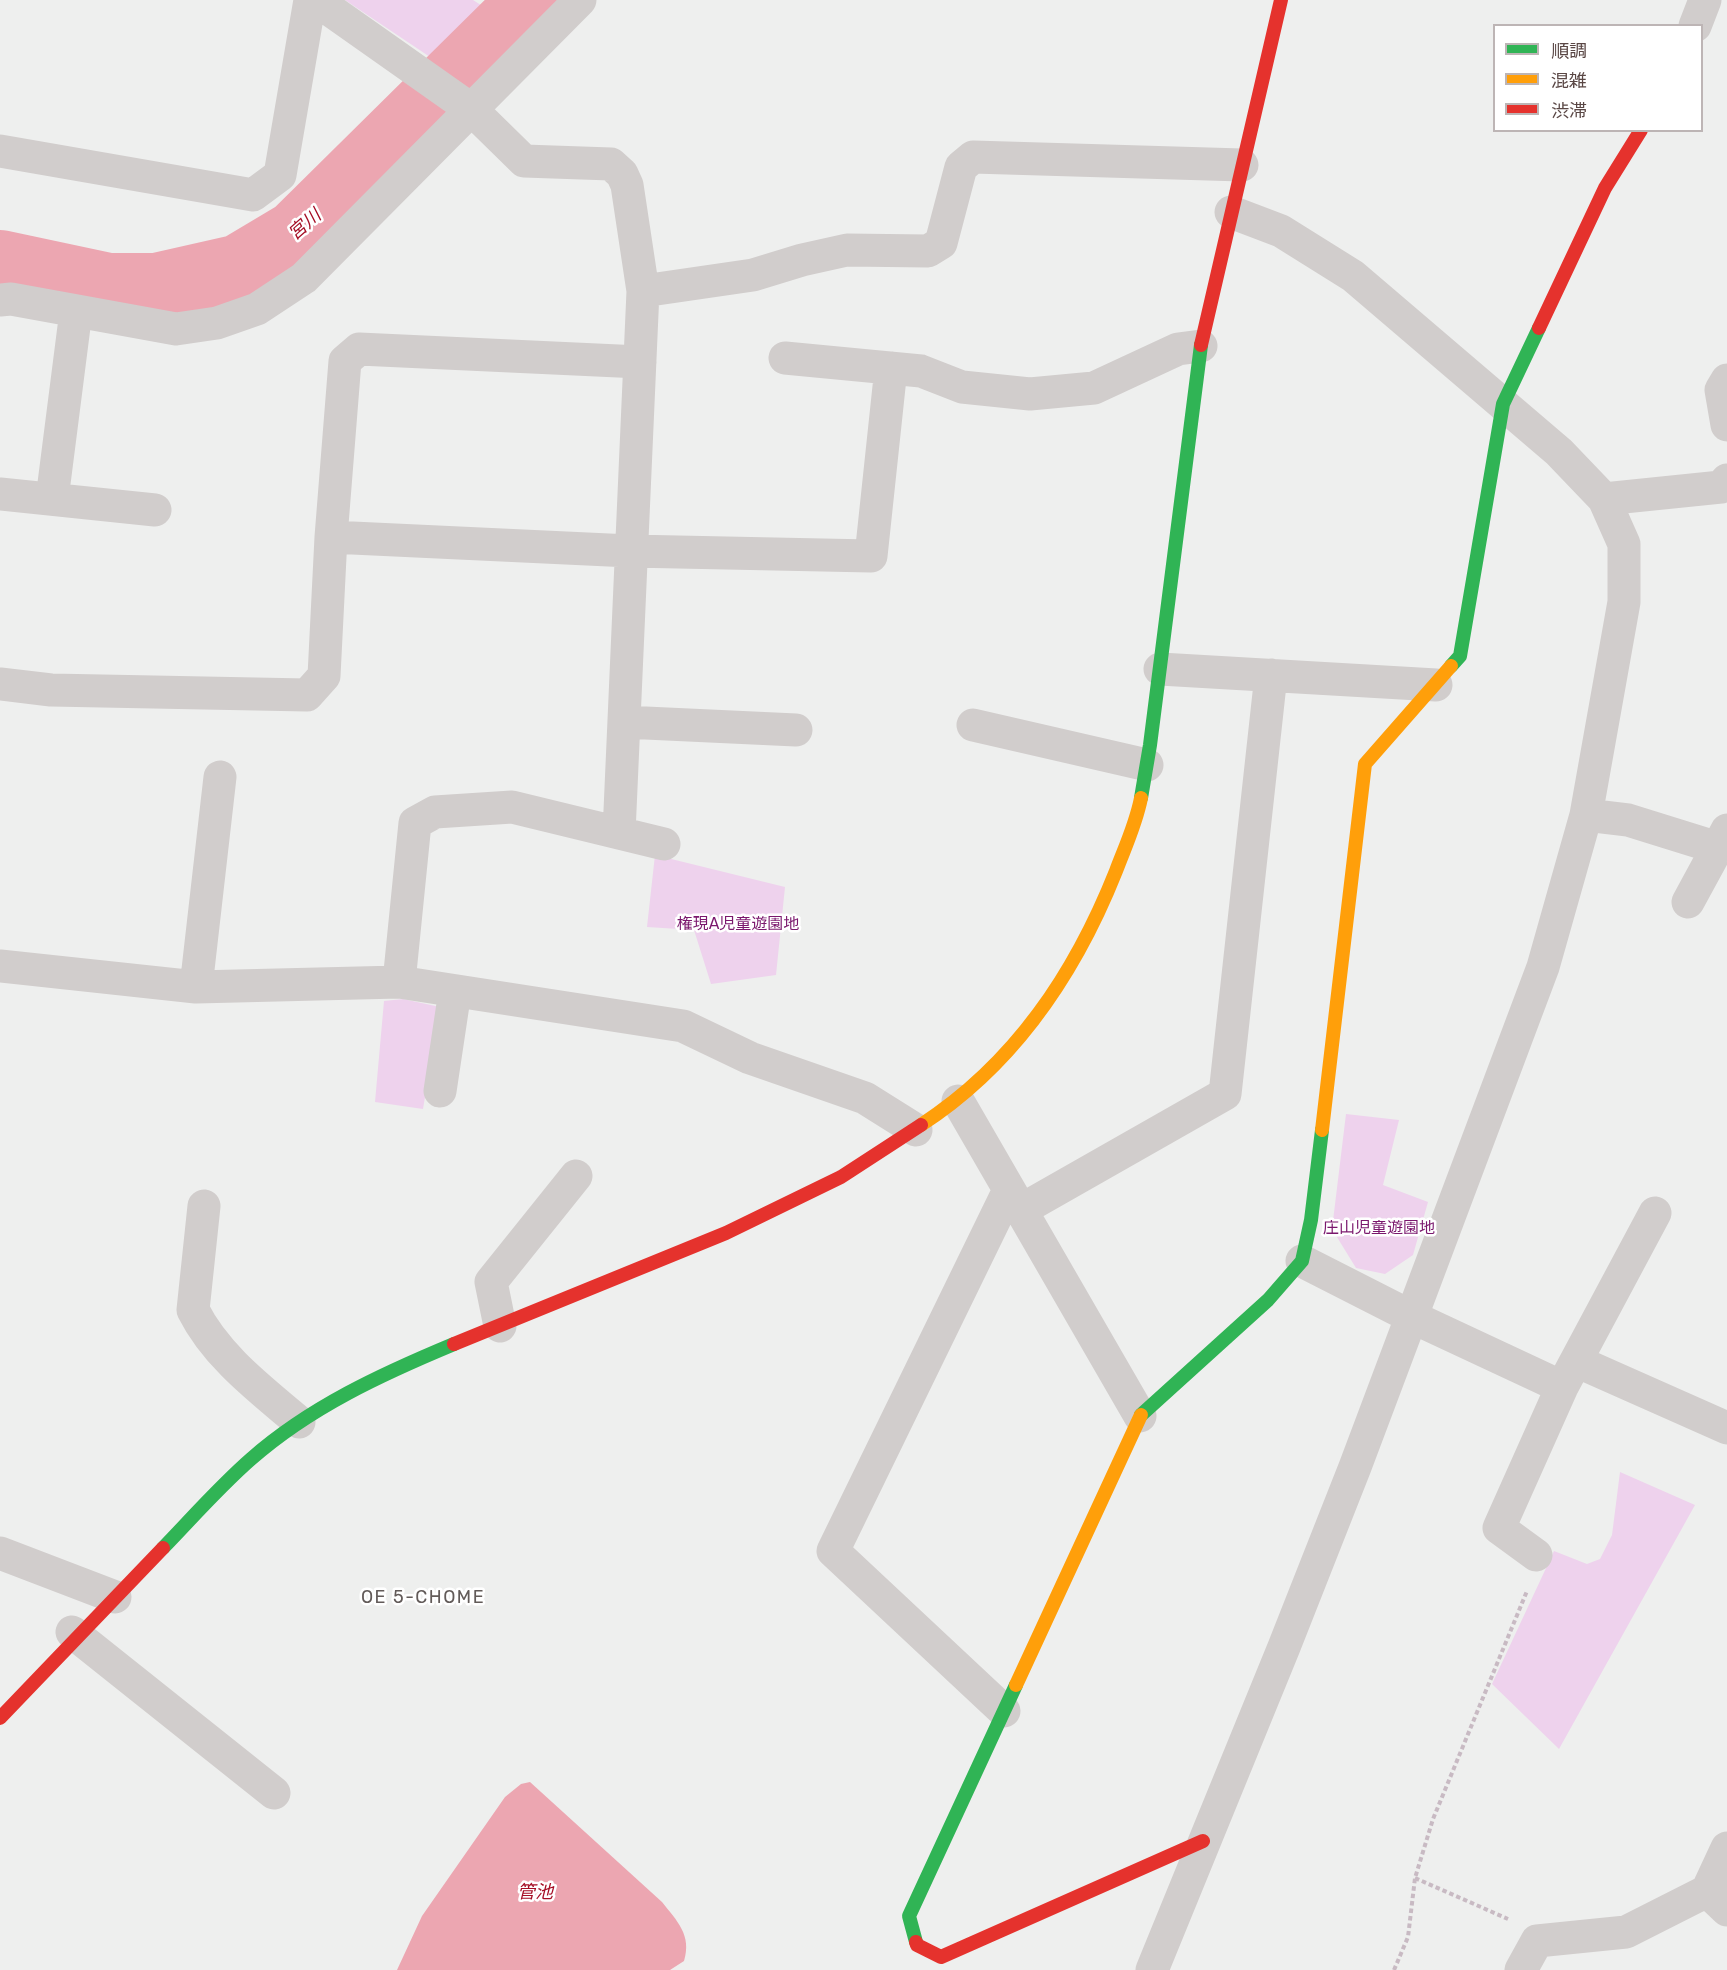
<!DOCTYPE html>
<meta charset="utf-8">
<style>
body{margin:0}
#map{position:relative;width:1727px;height:1970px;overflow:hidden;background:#eeefee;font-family:Rubik,"Noto Sans JP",sans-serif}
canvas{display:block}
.legend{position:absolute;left:1493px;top:24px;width:210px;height:108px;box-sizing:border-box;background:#fff;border:2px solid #bdb5b5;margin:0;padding:8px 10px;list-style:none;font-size:18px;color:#5a4745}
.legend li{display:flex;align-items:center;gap:12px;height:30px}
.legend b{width:30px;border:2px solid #bdb5b5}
</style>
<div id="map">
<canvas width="1727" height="1970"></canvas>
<ul class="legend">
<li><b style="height:8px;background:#30b455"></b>順調</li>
<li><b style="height:8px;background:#ff9f0a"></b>混雑</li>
<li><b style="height:8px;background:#e5322d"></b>渋滞</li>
</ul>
</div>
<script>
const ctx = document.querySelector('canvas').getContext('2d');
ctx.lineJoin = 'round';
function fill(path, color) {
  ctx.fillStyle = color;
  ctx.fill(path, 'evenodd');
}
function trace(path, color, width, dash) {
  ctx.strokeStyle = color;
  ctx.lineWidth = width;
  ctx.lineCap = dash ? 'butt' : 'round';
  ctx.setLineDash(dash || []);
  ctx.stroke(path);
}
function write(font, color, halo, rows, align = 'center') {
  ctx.font = font + ' Rubik,"Noto Sans JP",sans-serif';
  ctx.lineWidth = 5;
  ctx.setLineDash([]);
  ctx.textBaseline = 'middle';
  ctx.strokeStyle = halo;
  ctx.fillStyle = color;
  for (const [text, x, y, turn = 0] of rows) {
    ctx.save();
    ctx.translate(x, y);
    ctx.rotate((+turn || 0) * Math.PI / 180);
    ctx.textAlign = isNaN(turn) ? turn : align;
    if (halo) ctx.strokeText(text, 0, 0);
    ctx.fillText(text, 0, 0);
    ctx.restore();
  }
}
const green = new Path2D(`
 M345 0H473L484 7 447 61 433 59Z
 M655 855 785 887 776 975 711 984 694 930 647 927Z
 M403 999 440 1007 423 1109 375 1102 384 1001Z
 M1346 1114 1399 1120 1383 1185 1428 1202 1413 1255 1385 1274 1356 1268 1332 1229Z
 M1620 1472 1695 1505 1559 1749 1492 1684 1554 1551 1587 1564 1600 1559 1612 1535Z`);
const water = new Path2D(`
 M530 1782 662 1902C677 1921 692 1935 684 1961L670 1970H397L422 1916 505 1797 521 1784Z`);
const river = new Path2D(`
 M0 266 108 289H156L240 270 297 236 536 0`);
const path = new Path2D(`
 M1415 1878 1508 1919
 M1394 1970 1408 1937 1415 1878 1433 1819 1527 1591`);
const street = new Path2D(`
 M316 0 472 110 524 161 611 164 622 174 627 185 643 291
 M1695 26 1705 0
 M0 151 253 195 280 175 310 0
 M0 300 11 299 176 329 217 323 257 309 304 278 580 0
 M785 358 921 371 962 387 1030 394 1094 388 1178 349 1201 346
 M640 362 359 349 345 361 331 537 630 551 871 556 891 368
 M1727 380 1721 390 1727 425
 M0 494 155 510
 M52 499 76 311
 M1604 499 1721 487 1727 480
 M1160 669 1436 685
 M0 684 51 690 307 695 324 676 331 537
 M624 722 796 730
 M973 725 1147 765
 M1586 815 1628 820 1718 848
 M619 833 643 291 753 275 802 260 847 250 928 251 941 243 961 167 973 157 1242 165
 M1688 902 1727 830
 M0 966 196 987 399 982 683 1026 750 1058 865 1098 916 1130
 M399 982 415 823 435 812 512 807 664 844
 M196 987 220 777
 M440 1091 455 991
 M958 1101 1140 1416
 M204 1206 193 1310C216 1356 260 1389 299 1422
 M1021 1210 1225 1094 1271 675
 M1302 1261 1410 1316 1562 1387
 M500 1326 491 1282 576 1176
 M1576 1361 1727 1428
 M0 1553 115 1597
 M1536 1555 1499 1528 1562 1387 1655 1213
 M72 1632 274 1793
 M1004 1711 833 1551 1009 1190
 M1707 1891 1727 1910
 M1152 1970 1284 1647 1355 1467 1543 967 1586 815 1624 602V544L1604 499 1559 452 1353 276 1281 231 1231 212
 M1521 1970 1537 1941 1626 1932 1707 1891 1727 1848`);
const fast = new Path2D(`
 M1451 666 1460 656 1503 404 1539 328
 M1141 798 1150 745 1201 345
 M1141 1415 1268 1300 1302 1261 1311 1220 1322 1130
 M163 1548C192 1518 220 1486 251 1459 310 1407 382 1374 454 1344
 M916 1942 909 1916 1016 1685`);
const slow = new Path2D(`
 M921 1125C1015 1064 1075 974 1116 871 1125 847 1136 824 1141 798
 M1322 1130 1365 764 1451 666
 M1016 1685 1141 1415`);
const jam = new Path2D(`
 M1539 328 1605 188 1641 130
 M1201 345 1281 0
 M454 1344 726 1233 841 1177 921 1125
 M0 1718 163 1548
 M916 1942 917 1945 941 1957 1203 1841`);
const parkNames = [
 ["権現A児童遊園地",738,924],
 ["庄山児童遊園地",1379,1228]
];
const waterNames = [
 ["宮川",305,225,-41],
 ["管池",535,1893]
];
const neighbourhoodNames = [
 ["OE 5-CHOME",423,1598]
];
fill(green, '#eed2ed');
fill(water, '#eca6b1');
trace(river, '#eca6b1', 72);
trace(path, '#c8bac3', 4, [4.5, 3]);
trace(street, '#d1cdcc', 33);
trace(fast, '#30b455', 14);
trace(slow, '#ff9f0a', 14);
trace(jam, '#e5322d', 14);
write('16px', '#7a176d', '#fff', parkNames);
write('italic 18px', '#a50d24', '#fff', waterNames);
ctx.letterSpacing = '1.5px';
write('18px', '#625b59', '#fff', neighbourhoodNames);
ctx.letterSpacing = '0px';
</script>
